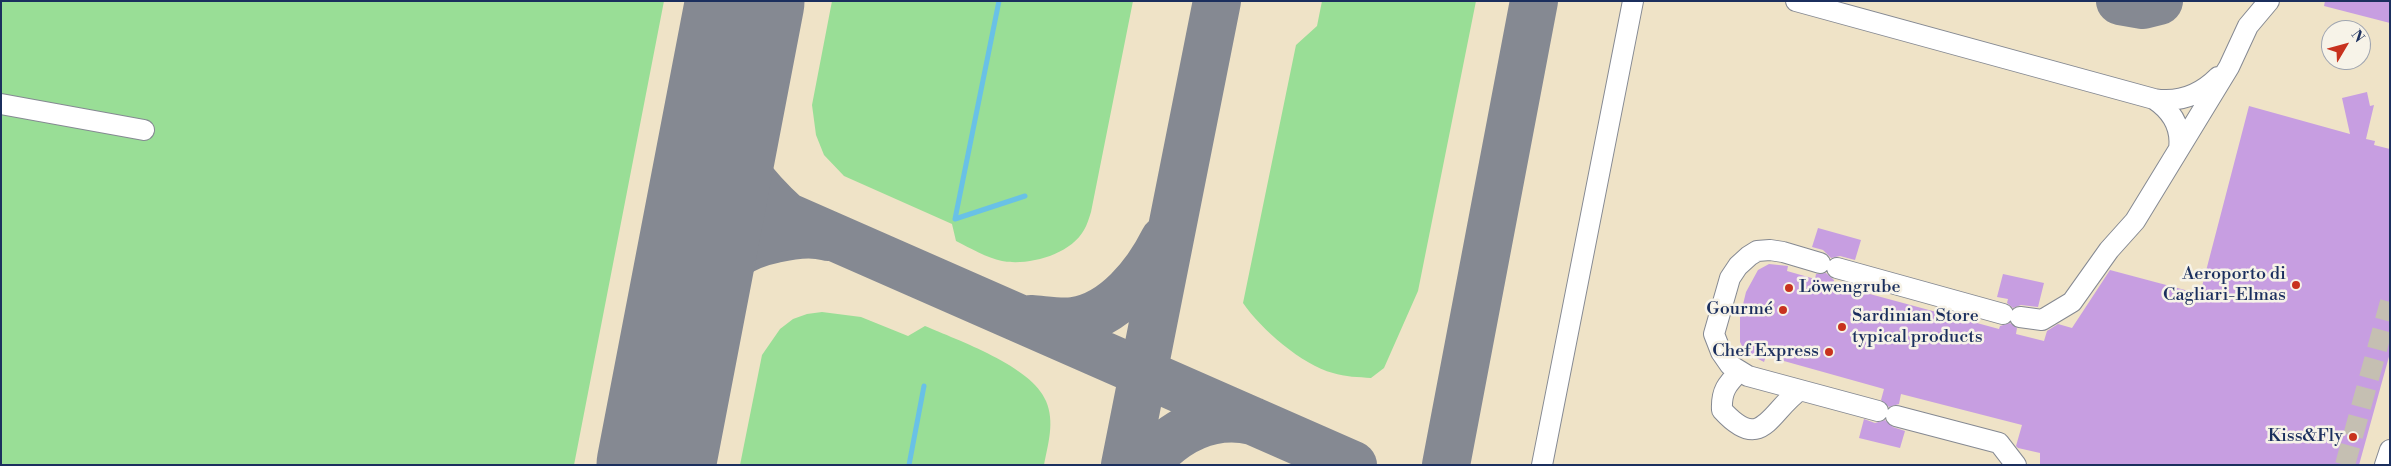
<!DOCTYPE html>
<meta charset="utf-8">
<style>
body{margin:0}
#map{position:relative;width:2391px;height:466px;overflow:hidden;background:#efe3c7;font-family:"Libre Bodoni",serif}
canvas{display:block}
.frame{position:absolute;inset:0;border:2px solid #1b2f5e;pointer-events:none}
.north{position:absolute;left:2321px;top:20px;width:50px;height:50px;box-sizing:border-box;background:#f7f3e8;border:1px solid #9fa5b1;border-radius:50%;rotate:53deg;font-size:14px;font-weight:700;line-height:20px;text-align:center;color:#1b2f5e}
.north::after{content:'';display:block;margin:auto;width:18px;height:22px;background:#c8321e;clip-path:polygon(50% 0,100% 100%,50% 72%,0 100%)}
</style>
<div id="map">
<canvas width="2391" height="466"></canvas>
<div class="frame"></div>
<div class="north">N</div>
</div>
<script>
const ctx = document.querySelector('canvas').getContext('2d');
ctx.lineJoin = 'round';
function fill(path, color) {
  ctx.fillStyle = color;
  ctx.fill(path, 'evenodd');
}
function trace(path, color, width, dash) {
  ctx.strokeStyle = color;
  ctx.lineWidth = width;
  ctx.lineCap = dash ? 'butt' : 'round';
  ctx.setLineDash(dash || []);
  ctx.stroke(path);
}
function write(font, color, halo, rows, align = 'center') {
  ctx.font = font + ' "Libre Bodoni",serif';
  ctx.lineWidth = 5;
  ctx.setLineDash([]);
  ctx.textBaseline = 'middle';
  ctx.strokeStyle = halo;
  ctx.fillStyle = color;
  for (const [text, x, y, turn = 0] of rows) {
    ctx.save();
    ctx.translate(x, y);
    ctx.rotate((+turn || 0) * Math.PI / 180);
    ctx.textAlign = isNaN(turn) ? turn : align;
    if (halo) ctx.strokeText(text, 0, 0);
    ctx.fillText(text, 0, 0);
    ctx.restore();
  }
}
const green = new Path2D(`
 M1 1H664L574 465H1Z
 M832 1H1133L1091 212C1089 218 1087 225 1084 230 1070 255 1028 266 1002 261 987 258 970 248 956 241L952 224 844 176 824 155 816 135 812 105Z
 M1322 1H1476L1418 291 1384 368 1371 378C1359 377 1345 377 1333 373 1302 365 1261 329 1243 303L1296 45 1317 26Z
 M822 312 861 317 908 336 925 326C957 340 1032 366 1046 401 1055 422 1048 444 1044 465H740L762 355 780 329 793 319 807 314Z`);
const stream = new Path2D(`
 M999 1 955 219 1025 196
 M909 465 924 386`);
const taxiway = new Path2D(`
 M2120 1 2143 5 2159 1
 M737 46C734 70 729 95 729 119 727 158 760 192 786 216L1353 465
 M1031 319C1045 320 1061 323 1074 321 1115 315 1147 274 1164 240
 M672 380C690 316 700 254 775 239 792 235 811 232 828 237
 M1125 465 1217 1
 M1145 465C1173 432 1209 411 1253 421
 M1446 465 1534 1`);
const runway = new Path2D(`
 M656 465 745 1`);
const building = new Path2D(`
 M2325 1H2390V23L2324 6Z
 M2367 92 2370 106 2374 105 2366 139 2375 141 2374 145 2390 149V353L2359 465H2040V453L2018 448 2016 446 2022 425 1901 394 1899 404 1889 407 1881 400 1884 389 1766 356 1764 362 1745 352 1740 342V317L1746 292 1758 270 1769 264 1788 266 1787 271 1815 279 1816 274 1826 273 1834 280 1833 284 1999 329 2000 326 2010 323 2017 328 2016 334 2044 341 2047 331 2058 324 2072 328 2110 270 2200 294 2249 106 2350 134 2342 98Z
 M1818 228 1861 240 1855 260 1840 256 1831 258 1823 250 1812 247Z
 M2003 274 2044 283 2038 307 2021 305 2013 308 2007 303 2008 299 1997 297Z
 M1864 419 1875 423 1885 420 1893 427 1905 431 1900 448 1859 438Z`);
const minorTunnel = new Path2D(`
 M2345 465 2390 302`);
const minor = new Path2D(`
 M1796 1 2154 99C2172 111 2182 127 2179 149L2135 221 2109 250 2072 302 2042 320 2020 317
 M2154 99C2178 103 2200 95 2218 77
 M1 104 144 130
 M2179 149 2229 67 2248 26 2269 1
 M1837 268 2003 314
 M1740 371C1727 384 1721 391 1722 410 1762 454 1769 412 1800 390L1748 376 1730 365 1721 352 1714 334 1730 278 1738 266 1749 256 1757 251 1770 250 1783 252 1820 263
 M1800 390 1878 411
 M1896 416 1999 443 2016 465
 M1542 465 1633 1
 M2385 465 2390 450`);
const markers = [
 [2296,285,5,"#c8321e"],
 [1789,288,5,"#c8321e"],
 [1783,310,5,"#c8321e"],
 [1842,327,5,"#c8321e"],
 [1829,352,5,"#c8321e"],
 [2353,437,5,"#c8321e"]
];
const poiNames = [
 ["Aeroporto di",2286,275],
 ["Cagliari-Elmas",2286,296],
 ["Löwengrube",1799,288,"left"],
 ["Gourmé",1773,310],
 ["Sardinian Store",1852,317,"left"],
 ["typical products",1852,338,"left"],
 ["Chef Express",1819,352],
 ["Kiss&Fly",2343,437]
];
fill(green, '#99de96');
trace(stream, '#69c1e6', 5);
trace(taxiway, '#858992', 48);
trace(runway, '#858992', 119);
fill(building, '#c79ee1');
trace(minorTunnel, '#c5bfb2', 20, [20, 10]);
trace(minor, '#858992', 22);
trace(minor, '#fff', 20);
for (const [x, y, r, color] of markers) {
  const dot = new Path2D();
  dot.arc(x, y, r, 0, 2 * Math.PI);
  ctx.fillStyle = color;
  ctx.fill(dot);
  trace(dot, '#f7f3e8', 2);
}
write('18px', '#1b2f5e', '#f7f3e8', poiNames, 'right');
</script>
